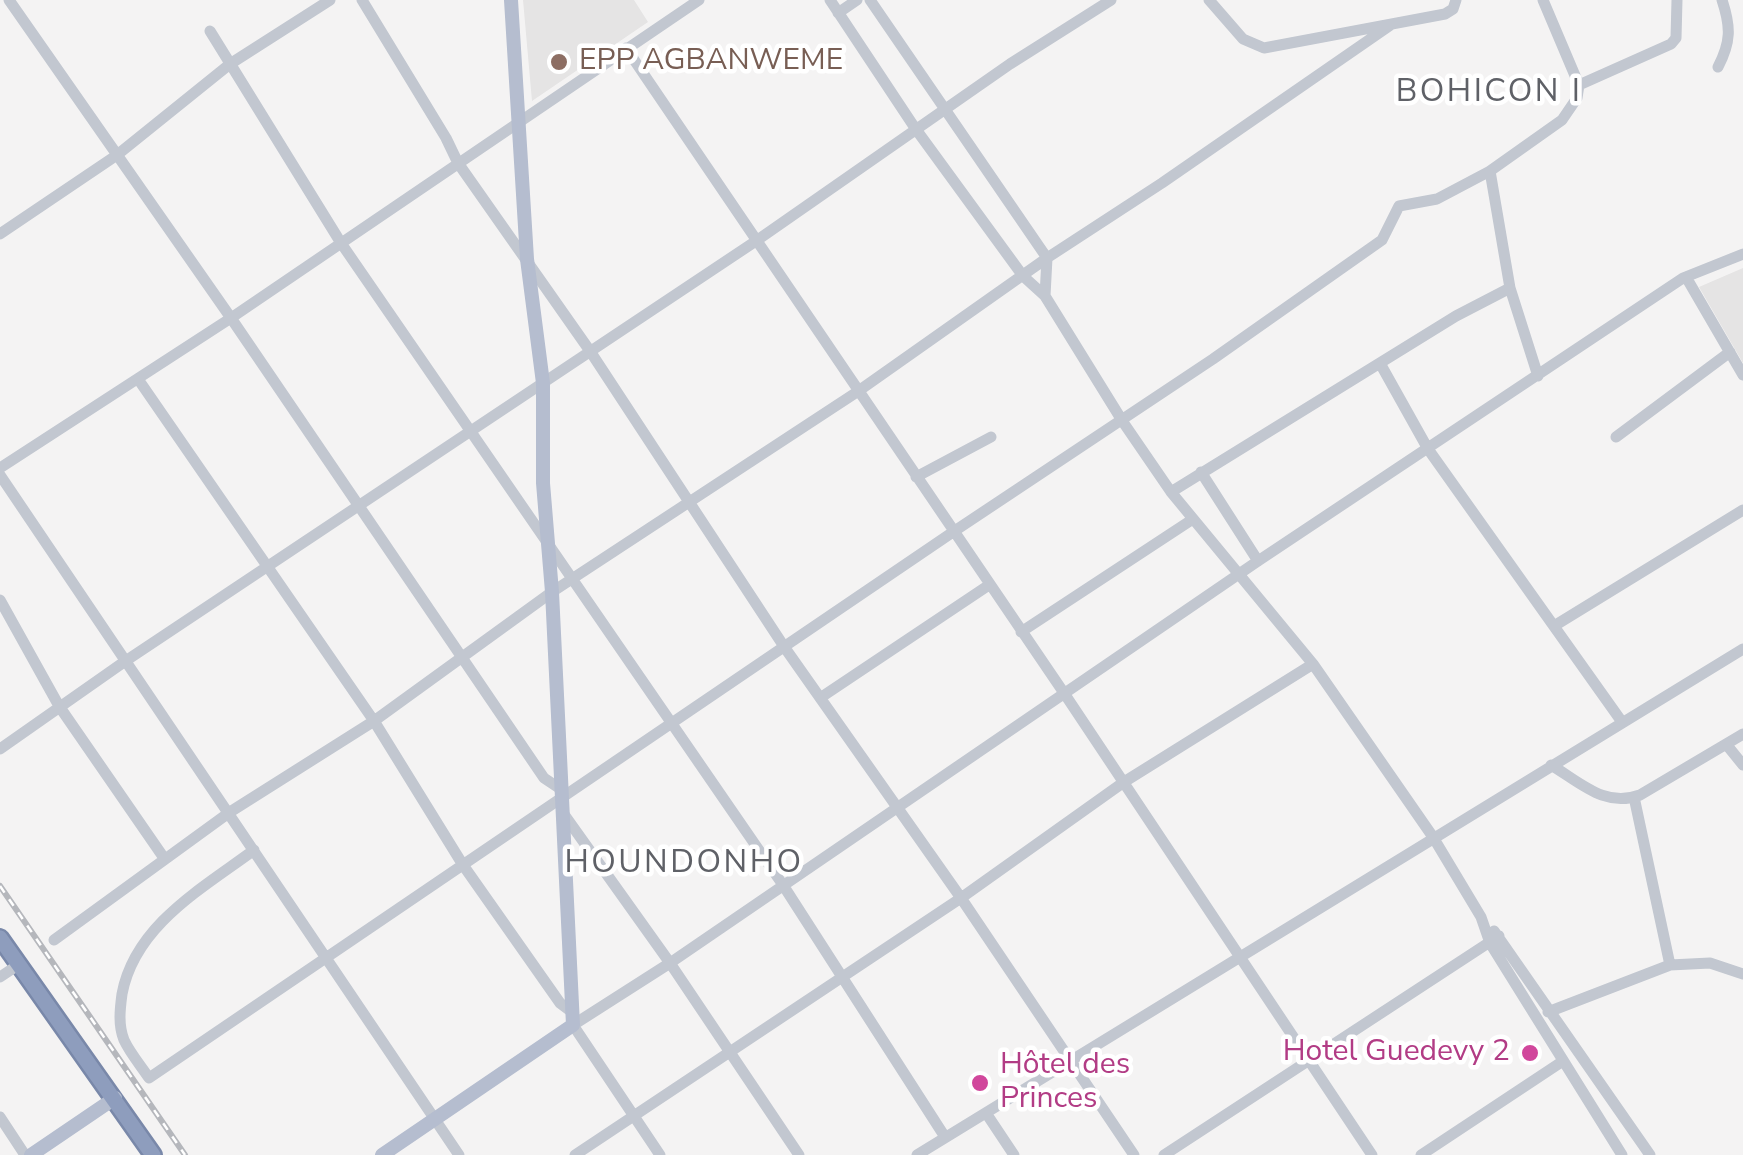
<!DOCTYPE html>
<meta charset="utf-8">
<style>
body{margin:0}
canvas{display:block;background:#f4f3f3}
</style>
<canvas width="1743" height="1155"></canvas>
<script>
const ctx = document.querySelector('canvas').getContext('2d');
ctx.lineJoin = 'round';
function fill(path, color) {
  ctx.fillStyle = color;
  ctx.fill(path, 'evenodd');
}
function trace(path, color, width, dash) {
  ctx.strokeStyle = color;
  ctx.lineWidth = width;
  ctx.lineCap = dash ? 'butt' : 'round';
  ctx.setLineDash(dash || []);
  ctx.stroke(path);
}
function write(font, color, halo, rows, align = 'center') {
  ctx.font = font + ' "Nunito Sans",sans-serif';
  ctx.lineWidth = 9;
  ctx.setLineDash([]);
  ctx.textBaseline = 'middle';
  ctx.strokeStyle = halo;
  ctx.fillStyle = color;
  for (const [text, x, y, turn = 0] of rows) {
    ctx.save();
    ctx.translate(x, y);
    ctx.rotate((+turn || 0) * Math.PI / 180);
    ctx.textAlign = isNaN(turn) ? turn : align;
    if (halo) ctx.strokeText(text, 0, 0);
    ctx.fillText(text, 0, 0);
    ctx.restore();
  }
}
const education = new Path2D(`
 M523 0H634L648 22 532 101Z
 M1743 268V363L1699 287Z`);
const minor = new Path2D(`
 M9 0 231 318 544 778 559 788
 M362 0 446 138 458 163 590 351 785 648 961 898 1134 1155
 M830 0 915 128 1023 276 1045 296 1123 422 1171 492 1313 664 1433 837 1481 917 1490 943 1622 1155
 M870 0 1047 258 1045 296
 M1209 0 1243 39 1264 48 1445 14 1453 9 1456 0
 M838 13 857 0
 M210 31 341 243 783 885 945 1137
 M626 48 1064 693 1372 1155
 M1718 67C1731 42 1731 27 1722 0
 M1579 85 1671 44 1676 38 1677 0
 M1490 171 1510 288 1538 376
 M0 234 117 155 230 64 330 0
 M1686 277 1743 375
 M1381 365 1428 449 1622 722
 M138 379 374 721 463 865 560 1003 572 1012
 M1616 437 1730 352
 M0 468 231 318 699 0
 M1201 472 1258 561
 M0 475 459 1155
 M916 477 991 437
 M1171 492 1456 316 1510 288
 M0 600 59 706 164 858
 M1554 626 1743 510
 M1021 632 1193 519
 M820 698 989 585
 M1726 744 1743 765
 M0 749 124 662 756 241 1010 64 1111 0
 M1551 765C1581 783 1605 808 1640 795L1743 734
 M1634 797 1670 965
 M563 813 670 963 799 1155
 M254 850C203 888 135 925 122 994 120 1009 118 1025 124 1040 130 1053 141 1066 149 1078L953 532 1213 359 1382 240 1399 206 1437 199 1490 171 1562 120 1577 98 1579 85 1543 0
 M1494 931 1650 1155
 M54 940 230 812 374 721 552 592 857 392 1047 258 1162 183 1392 24
 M0 977 18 965
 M1548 1012 1670 965 1710 963 1743 974
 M986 1113 1014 1155
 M0 1117 25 1155
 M575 1155 961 898 1124 782 1313 664
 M660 1155 573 1025 670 963 1258 561 1683 278 1743 254
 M917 1155 1743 649
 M1164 1155 1499 936
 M1421 1155 1563 1061`);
const major = new Path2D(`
 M31 1155 115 1098
 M382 1155 573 1025 552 592 543 483V383L527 259 511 0`);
const highway = new Path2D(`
 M0 938 153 1155`);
const rail = new Path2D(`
 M0 886 185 1155`);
const markers = [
 [559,62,10,"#8d6e63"],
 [1530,1053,10,"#d1479c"],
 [980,1083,10,"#d1479c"]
];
const educationNames = [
 ["EPP AGBANWEME",579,62]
];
const hotelNames = [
 ["Hotel Guedevy 2",1510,1053],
 ["Hôtel des",1000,1066,"left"],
 ["Princes",1000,1100,"left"]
];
const neighbourhoodNames = [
 ["BOHICON I",1489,93],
 ["HOUNDONHO",684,864]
];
fill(education, '#e5e4e4');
trace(highway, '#7988a9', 20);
trace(minor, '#c2c7d0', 11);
trace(major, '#b5bdcf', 14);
trace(highway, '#8e9dbd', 15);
trace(rail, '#b5b7bc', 6);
trace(rail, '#fff', 2.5, [8]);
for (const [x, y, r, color] of markers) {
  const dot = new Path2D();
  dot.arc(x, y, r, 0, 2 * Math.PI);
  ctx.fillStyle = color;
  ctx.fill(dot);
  trace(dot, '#fff', 4);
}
write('30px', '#785e54', '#fff', educationNames, 'left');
write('30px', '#b23c85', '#fff', hotelNames, 'right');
ctx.letterSpacing = '2.5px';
write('32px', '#5f6167', '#fff', neighbourhoodNames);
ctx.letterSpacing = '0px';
</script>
